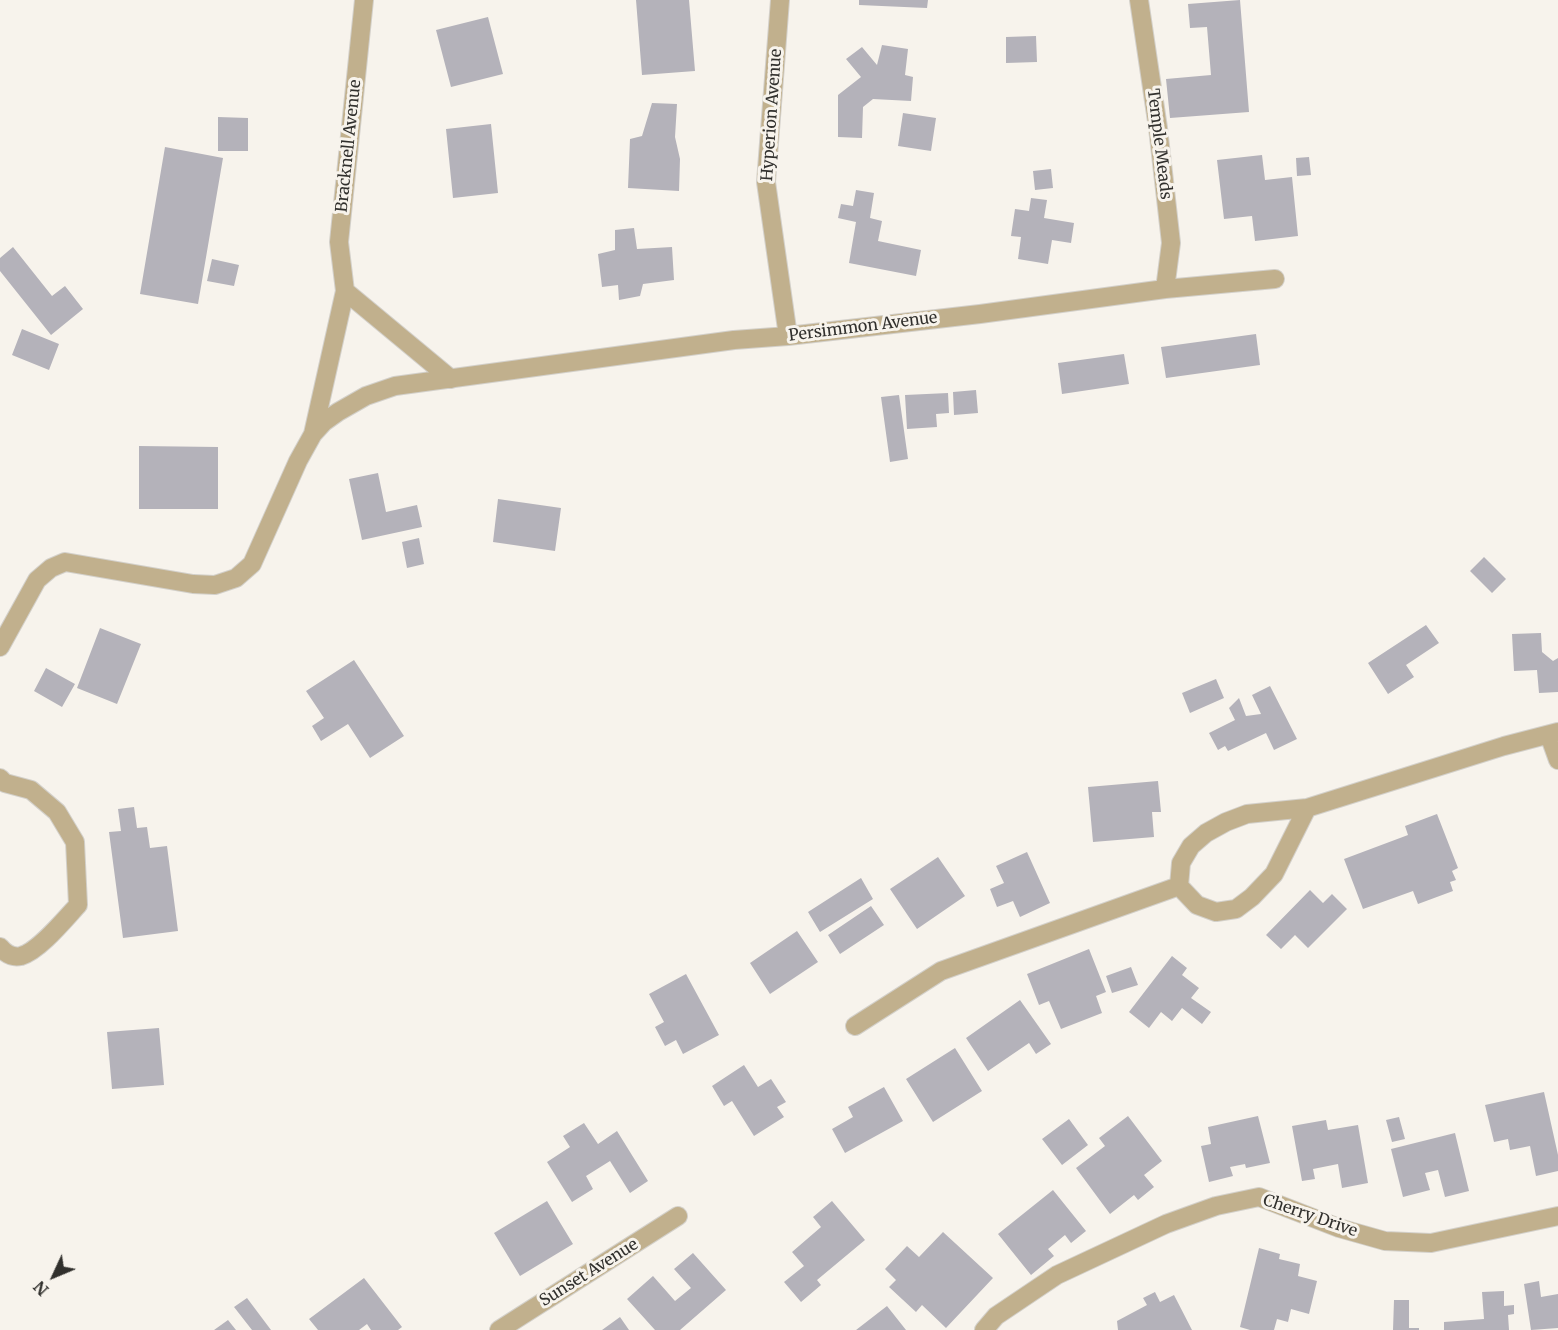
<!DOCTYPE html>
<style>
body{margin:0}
#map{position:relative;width:1558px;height:1330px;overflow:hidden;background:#f7f3ec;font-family:Merriweather,serif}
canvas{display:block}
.north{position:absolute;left:24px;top:1246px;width:60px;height:60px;-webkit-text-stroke:4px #f7f3ec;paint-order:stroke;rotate:226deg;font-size:16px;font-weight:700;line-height:24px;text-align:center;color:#31302d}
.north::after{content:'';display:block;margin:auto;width:21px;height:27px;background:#31302d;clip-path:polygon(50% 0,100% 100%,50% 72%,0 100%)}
</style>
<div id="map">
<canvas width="1558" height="1330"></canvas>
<div class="north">N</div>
</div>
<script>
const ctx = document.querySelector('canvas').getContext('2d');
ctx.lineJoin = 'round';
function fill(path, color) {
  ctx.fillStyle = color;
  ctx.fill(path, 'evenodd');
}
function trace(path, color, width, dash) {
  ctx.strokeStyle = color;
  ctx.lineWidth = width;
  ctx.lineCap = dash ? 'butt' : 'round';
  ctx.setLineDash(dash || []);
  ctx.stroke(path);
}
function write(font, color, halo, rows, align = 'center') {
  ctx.font = font + ' Merriweather,serif';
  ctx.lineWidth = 6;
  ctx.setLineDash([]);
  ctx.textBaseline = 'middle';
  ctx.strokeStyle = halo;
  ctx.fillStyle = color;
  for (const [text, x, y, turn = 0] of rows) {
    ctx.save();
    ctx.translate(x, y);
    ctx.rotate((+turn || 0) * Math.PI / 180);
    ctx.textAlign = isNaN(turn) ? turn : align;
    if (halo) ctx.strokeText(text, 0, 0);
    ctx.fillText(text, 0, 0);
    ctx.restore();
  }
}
const building = new Path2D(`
 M636 0H689L695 71 642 75Z
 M859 0H928L927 8 859 5Z
 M1240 0 1249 112 1170 118 1166 79 1211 75 1207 27 1190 28 1188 4Z
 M488 17 503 74 451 87 436 30Z
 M1036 36 1037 62 1006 63V37Z
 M882 45 908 49 905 75 913 77 911 101 873 99 863 107 862 138 838 137V95L861 77 846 59 862 47 877 65Z
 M652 103 677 104 675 137 680 159 679 191 628 188 630 139 642 136Z
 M903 113 936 118 931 151 898 146Z
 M218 117 248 118V151H218Z
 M491 124 498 193 453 198 446 129Z
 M165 147 223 158 198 304 140 294Z
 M1262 155 1265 180 1292 177 1298 236 1255 241 1252 216 1224 219 1217 160Z
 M1309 157 1311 175 1297 176 1296 158Z
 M1051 169 1053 188 1035 190 1033 171Z
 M856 190 874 193 870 218 882 221 878 241 921 250 916 276 849 263 856 222 838 218 841 204 853 206Z
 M1031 198 1047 200 1044 218 1074 223 1071 243 1052 240 1048 264 1018 259 1021 237 1011 236 1015 209 1029 211Z
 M634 228 637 249 672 247 674 280 643 284 640 296 619 300 618 285 602 287 598 254 615 250V230Z
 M13 247 52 296 65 286 83 309 51 335 0 271V258Z
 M212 259 239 265 234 286 207 281Z
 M22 329 59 344 49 370 12 355Z
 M1256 334 1260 365 1166 378 1161 347Z
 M1124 354 1129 384 1062 394 1058 363Z
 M976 390 978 413 954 415 953 392Z
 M948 393 949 413 936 414 937 427 907 429 905 395Z
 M899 395 908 459 890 462 881 397Z
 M139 446 218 447V509H139Z
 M378 473 386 512 417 505 422 527 362 540 349 479Z
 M498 499 561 508 555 551 493 542Z
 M419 538 424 564 407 568 402 542Z
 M1484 557 1506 579 1492 593 1470 571Z
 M1426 625 1439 643 1406 665 1414 677 1388 694 1368 663Z
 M100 628 141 644 117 704 77 688Z
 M1541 633 1542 652 1553 661 1558 658V692L1539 693 1537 670 1514 671 1512 634Z
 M354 660 404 736 370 758 348 724 321 741 312 726 324 718 306 691Z
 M46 668 75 684 62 707 34 691Z
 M1216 679 1224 698 1190 713 1182 693Z
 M1270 686 1297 739 1274 750 1266 733 1228 751 1225 746 1218 750 1209 733 1235 720 1229 708 1239 698 1246 716 1261 714 1252 695Z
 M1158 781 1161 812H1152L1154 837 1093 842 1088 787Z
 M134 807 137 828 147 827 150 848 167 846 178 931 123 938 109 832 121 831 118 809Z
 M1437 814 1458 868 1452 871 1456 880 1450 882 1453 891 1418 904 1413 891 1363 909 1344 859 1408 835 1405 826Z
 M1027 852 1050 903 1020 917 1013 901 997 907 990 889 1004 883 996 866Z
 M938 857 965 896 917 929 890 889Z
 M861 878 873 899 820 932 808 912Z
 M1310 890 1323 903 1332 894 1347 909 1308 948 1295 935 1281 949 1266 935Z
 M871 906 884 925 840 954 828 935Z
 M797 931 818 962 770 994 750 963Z
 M1089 949 1106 992 1096 996 1102 1013 1061 1029 1049 1001 1039 1005 1027 974Z
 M1172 956 1187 968 1182 975 1199 988 1191 998 1211 1012 1202 1024 1182 1008 1172 1021 1161 1012 1149 1028 1129 1012Z
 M1131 967 1138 985 1112 993 1106 976Z
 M686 974 719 1035 683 1054 676 1040 665 1046 655 1027 664 1022 649 994Z
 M1020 1000 1051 1044 1036 1054 1029 1043 988 1071 966 1038Z
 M159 1028 164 1085 112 1089 107 1032Z
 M955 1048 982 1091 933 1122 906 1079Z
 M744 1065 758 1087 771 1079 786 1102 777 1107 784 1117 754 1136 732 1101 724 1106 712 1086Z
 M884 1087 903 1121 845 1153 832 1129 853 1117 848 1107Z
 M1544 1092 1558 1155V1171L1536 1176 1530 1146 1510 1150 1508 1139 1494 1142 1485 1105Z
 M1128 1116 1162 1161 1144 1175 1154 1187 1138 1200 1134 1195 1110 1214 1076 1168 1105 1146 1099 1138Z
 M1258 1116 1270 1163 1246 1168 1245 1164 1230 1167 1233 1176 1209 1182 1201 1146 1211 1144 1208 1127Z
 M1399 1117 1405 1139 1392 1142 1386 1120Z
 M1069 1119 1088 1145 1062 1165 1042 1139Z
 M1326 1120 1328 1130 1358 1125 1368 1183 1342 1188 1338 1164 1313 1169 1315 1179 1302 1181 1292 1126Z
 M584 1123 598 1144 617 1131 648 1181 630 1193 610 1161 586 1176 593 1189 572 1202 547 1162 570 1147 563 1136Z
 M1455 1133 1469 1191 1445 1197 1438 1170 1425 1173 1430 1190 1403 1197 1391 1149Z
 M1053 1190 1086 1231 1071 1243 1065 1235 1048 1249 1054 1256 1031 1275 998 1234Z
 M547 1201 573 1244 520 1276 494 1233Z
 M832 1201 865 1240 817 1280 821 1285 801 1302 784 1282 804 1266 792 1252 821 1227 813 1217Z
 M943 1232 993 1278 946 1328 922 1305 916 1312 889 1287 896 1280 885 1269 907 1246 919 1257Z
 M1259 1248 1280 1254 1279 1259 1300 1264 1298 1276 1317 1281 1309 1314 1291 1309 1288 1322 1277 1319 1274 1330H1250L1240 1327Z
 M693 1253 726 1290 680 1330H655L627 1299 653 1276 675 1301 691 1288 674 1269Z
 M364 1278 402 1327 398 1330H371L367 1324 359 1330H318L309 1319Z
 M1539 1281 1541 1297 1558 1294V1328L1531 1330 1524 1284Z
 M1504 1291V1306L1514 1305V1314L1508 1315 1509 1330H1444V1322L1484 1319 1482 1292Z
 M1155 1292 1160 1302 1174 1295 1192 1330H1118L1117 1321 1147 1305 1143 1298Z
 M247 1298 271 1330H252L234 1307Z
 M1394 1300H1409V1328H1419V1330H1393Z
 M887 1306 906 1330H856Z
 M620 1317 629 1330H602Z
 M228 1320 236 1330H214Z`);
const minor = new Path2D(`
 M780 0 766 182 788 336
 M1139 0 1158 128 1171 243 1165 289
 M345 291 451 379
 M313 434 345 291 339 242 364 0
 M0 647 37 580 51 568 65 562 193 584 215 585 236 578 252 564 298 461 313 434 324 422 338 412 366 396 395 386 734 340 788 336 980 314 1165 289 1275 279
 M1549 735 1558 760
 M0 778 5 783 31 790 57 812 75 842 78 905C65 919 39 951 21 956 12 958 5 953 0 947
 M1307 808 1274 874 1252 897 1236 909 1216 912 1197 905 1179 886 1181 863 1191 846 1206 833 1226 822 1247 814 1307 808 1504 746 1558 732
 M855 1026 941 971 1179 886
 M499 1330 678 1216
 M984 1330 996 1316 1057 1275 1166 1224 1216 1206 1259 1197 1339 1228 1385 1241 1431 1243 1558 1216`);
const streetNames = [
 ["Hyperion Avenue",772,115,-86],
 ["Temple Meads",1159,144,83],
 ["Bracknell Avenue",349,146,-84],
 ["Persimmon Avenue",863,327,-7],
 ["Cherry Drive",1310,1216,19],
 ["Sunset Avenue",589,1273,-32]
];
fill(building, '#b4b2ba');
trace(minor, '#d3d0ca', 20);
trace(minor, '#c1b08d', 18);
write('16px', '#31302d', '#f7f3ec', streetNames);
</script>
